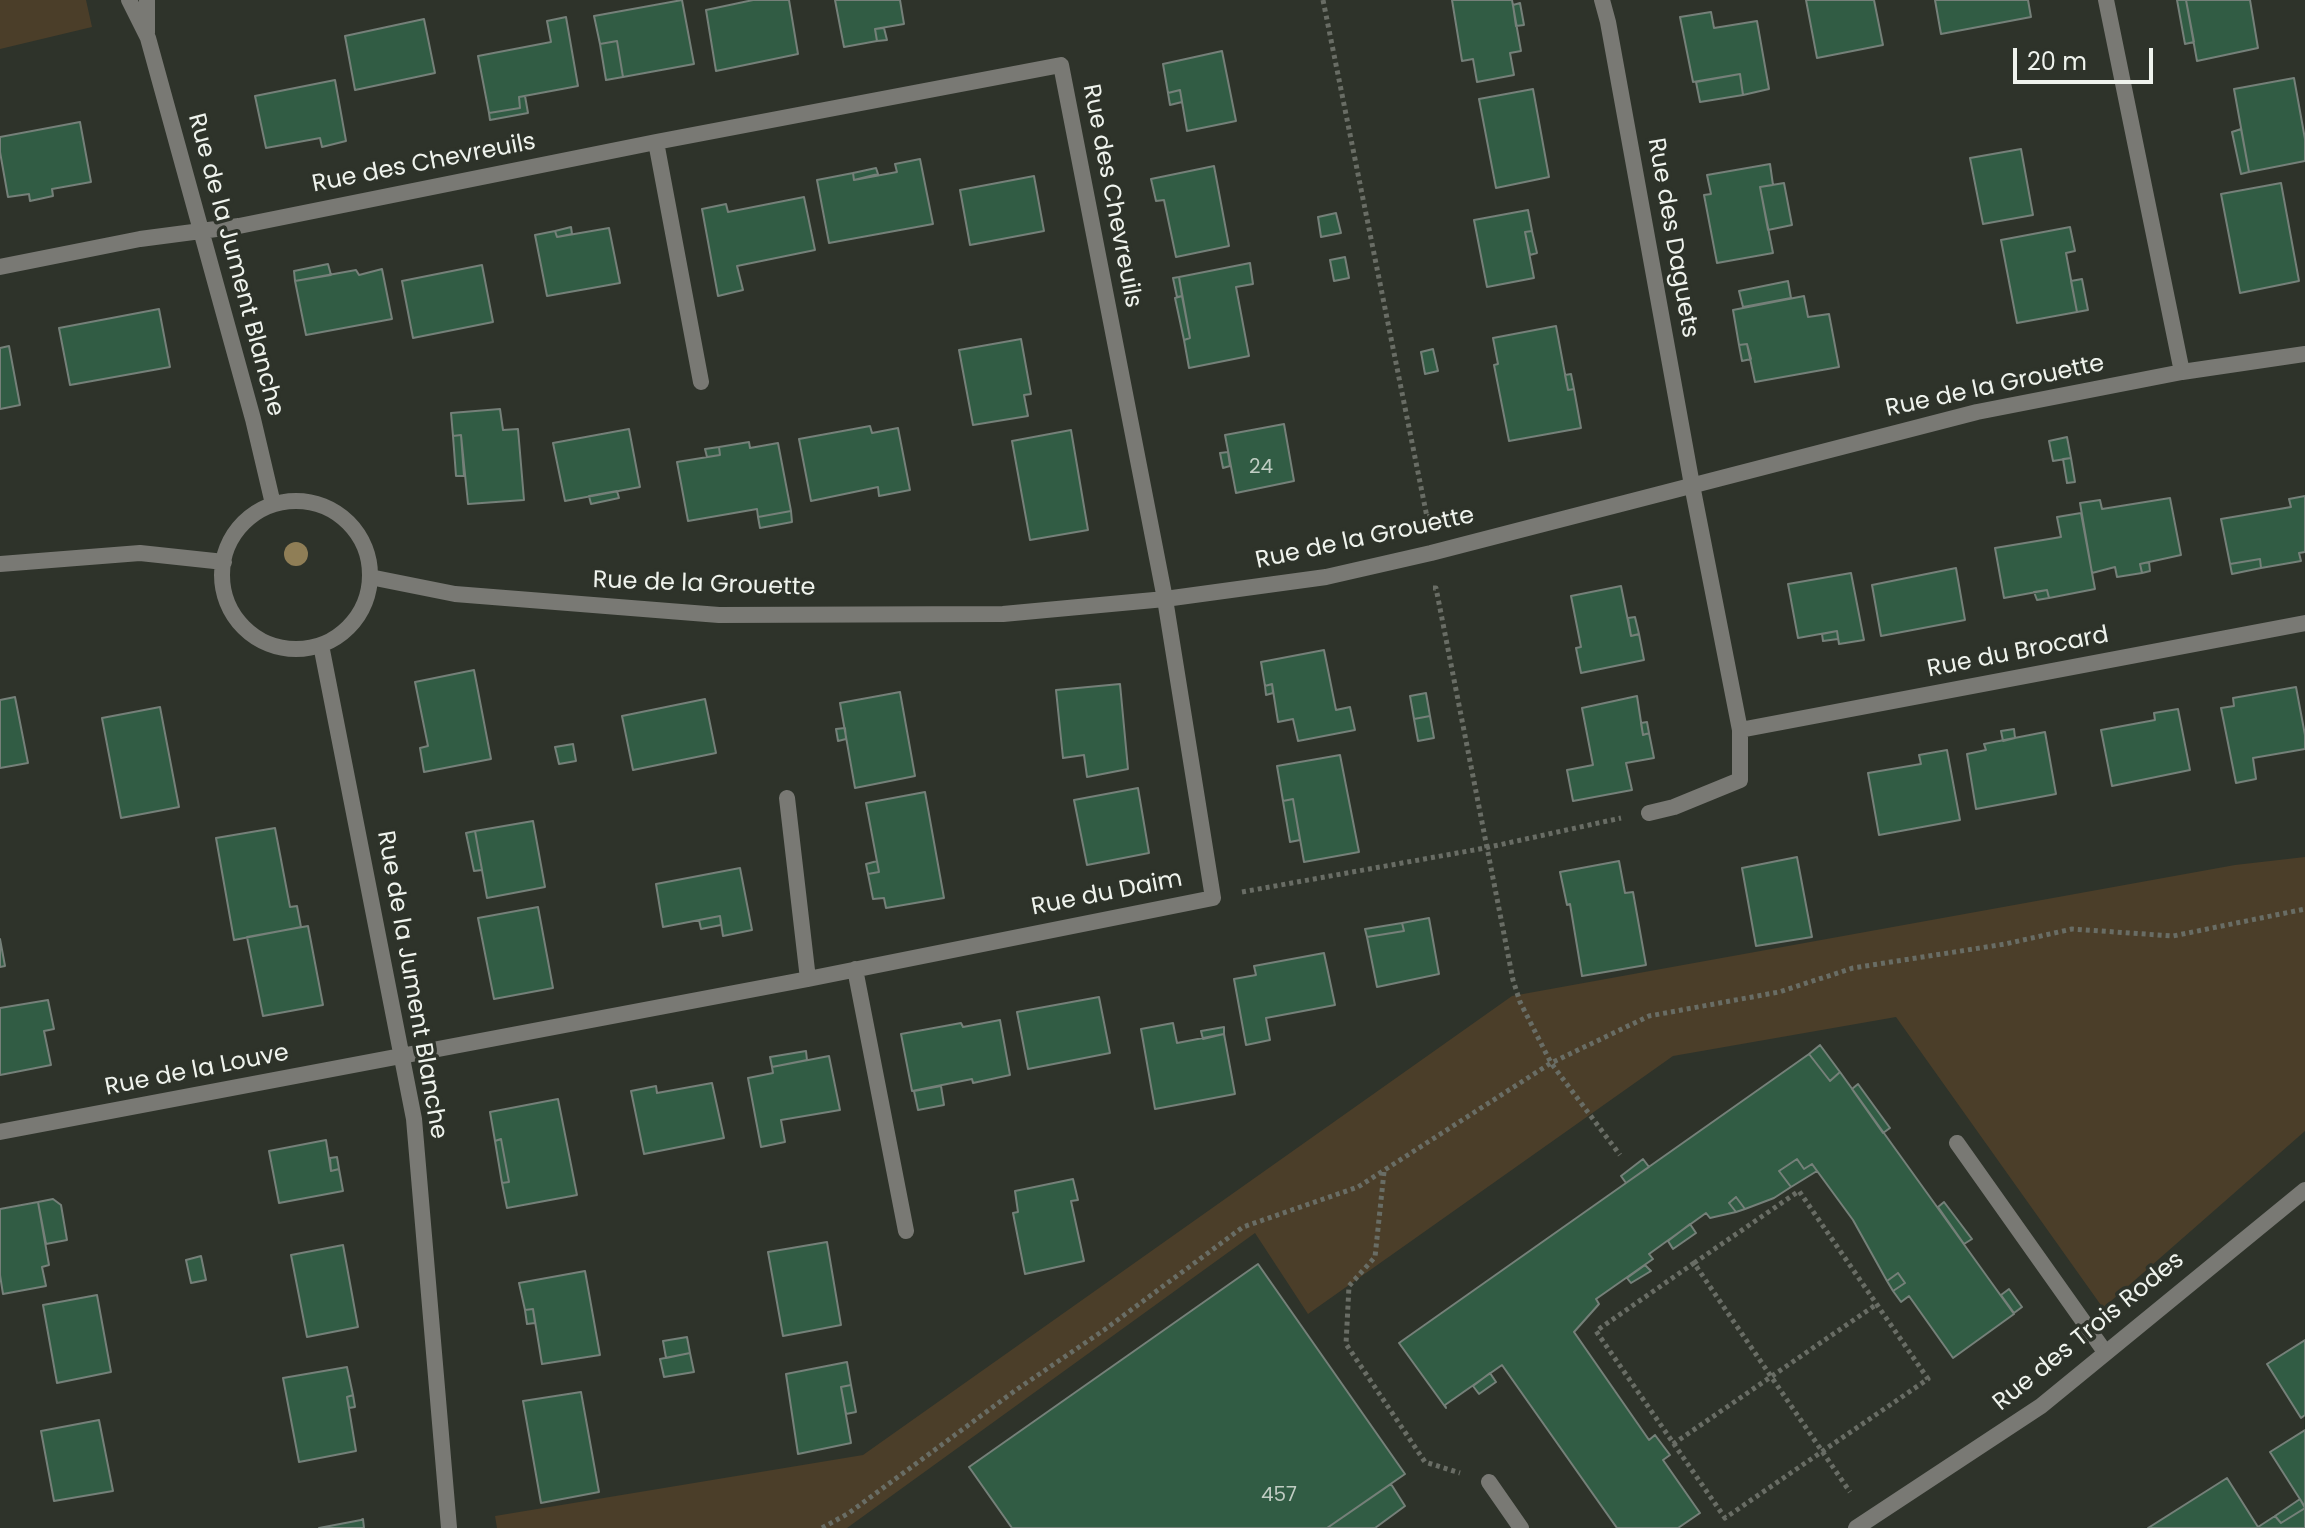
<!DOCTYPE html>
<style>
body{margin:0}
#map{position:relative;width:2305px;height:1528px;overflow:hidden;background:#2e332a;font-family:Poppins,sans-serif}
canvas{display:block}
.scale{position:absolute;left:2013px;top:48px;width:140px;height:36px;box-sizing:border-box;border:4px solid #eff3ed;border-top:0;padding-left:10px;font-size:24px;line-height:28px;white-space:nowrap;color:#eff3ed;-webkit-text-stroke:6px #2e332a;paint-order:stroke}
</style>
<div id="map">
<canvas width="2305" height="1528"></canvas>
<div class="scale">20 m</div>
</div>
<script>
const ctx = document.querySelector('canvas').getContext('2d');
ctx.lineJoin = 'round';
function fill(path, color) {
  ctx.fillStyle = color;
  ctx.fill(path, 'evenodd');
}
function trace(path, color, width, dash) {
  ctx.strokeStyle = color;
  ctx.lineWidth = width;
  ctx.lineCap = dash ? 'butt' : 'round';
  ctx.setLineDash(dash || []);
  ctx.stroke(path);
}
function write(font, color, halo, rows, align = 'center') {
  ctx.font = font + ' Poppins,sans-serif';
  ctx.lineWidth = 7;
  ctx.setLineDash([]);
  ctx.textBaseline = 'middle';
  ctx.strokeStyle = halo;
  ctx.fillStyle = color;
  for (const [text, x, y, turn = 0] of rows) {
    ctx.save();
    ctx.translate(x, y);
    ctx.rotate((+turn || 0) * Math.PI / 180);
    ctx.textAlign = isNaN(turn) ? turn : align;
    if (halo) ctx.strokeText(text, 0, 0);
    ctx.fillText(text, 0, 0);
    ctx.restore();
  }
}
const green = new Path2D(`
 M0 0H86L92 27 0 49Z
 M2305 857V1131L2103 1308 1896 1017 1673 1056 1308 1314 1255 1233 847 1528H497L495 1516 863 1455 1512 996 2235 865Z`);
const building = new Path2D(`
 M682 0 694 64 623 77 617 41 600 44 594 16Z
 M753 0H789L798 54 716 71 706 10Z
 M835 0H900L904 24 875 29 877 41 844 47Z
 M1452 0H1512L1521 51 1510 53 1514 75 1477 82 1473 59 1462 61Z
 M1806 0H1874L1883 45 1817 58Z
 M1935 0H2028L2031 17 1941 34Z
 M2177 0H2186L2194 42 2185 44Z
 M2186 0H2250L2258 48 2197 61Z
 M1520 3 1524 25 1516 26 1513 5Z
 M1711 12 1714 28 1757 21 1769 89 1743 95 1740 74 1693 82 1680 17Z
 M566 17 578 86 519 97 520 108 489 113 478 56 551 42 547 21Z
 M424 19 435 73 355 90 345 36Z
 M884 28 887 40 877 41 875 29Z
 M617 41 623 77 606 80 600 44Z
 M1222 51 1236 121 1187 131 1180 90 1168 93 1163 64Z
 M1740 74 1743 95 1700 102 1696 82Z
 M2294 78 2305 139V161L2249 172 2234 89Z
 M335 80 346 141 322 147 320 138 266 148 255 96Z
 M1533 89 1549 177 1496 188 1479 99Z
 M1180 90 1182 102 1170 105 1168 93Z
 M525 96 528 113 490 120 489 113 520 108 519 97Z
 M80 122 91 182 52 189 53 196 30 201 29 194 8 197 0 152V137Z
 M2241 129 2249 172 2241 174 2232 132Z
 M2021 149 2033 215 1983 224 1970 158Z
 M920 159 933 224 829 243 817 180 853 173 854 180 897 172 895 164Z
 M1770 164 1773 185 1760 187 1773 253 1717 263 1704 195 1711 194 1707 175Z
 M1214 166 1229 246 1176 257 1164 200 1156 201 1151 179Z
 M876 168 878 174 854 180 853 173Z
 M1034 176 1044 231 970 245 960 190Z
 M1784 183 1792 225 1768 230 1760 187Z
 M2281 183 2299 281 2240 293 2221 194Z
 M804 197 815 250 737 266 743 290 718 296 702 209 726 204 728 212Z
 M1528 210 1532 231 1525 232 1534 278 1487 287 1474 220Z
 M1336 213 1341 233 1321 237 1318 217Z
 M571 227 572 234 557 237 555 231Z
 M2070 227 2075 251 2066 253 2077 312 2017 323 2001 240Z
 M609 228 620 283 547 296 535 235 555 231 557 237Z
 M1532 231 1537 253 1530 255 1525 232Z
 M1345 257 1349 278 1334 281 1330 260Z
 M1250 263 1253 284 1236 287 1249 356 1189 368 1184 340 1190 338 1179 277Z
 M328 264 331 275 295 281 294 271Z
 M482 265 493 322 413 338 402 281Z
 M382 269 392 319 306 335 295 281 356 270 359 275Z
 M1179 277 1182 296 1177 297 1173 278Z
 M2082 279 2088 310 2077 312 2071 281Z
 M1788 281 1791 298 1743 307 1739 291Z
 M1182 296 1190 338 1184 340 1175 298Z
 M1804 296 1808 317 1829 314 1839 367 1755 382 1747 344 1739 345 1733 310Z
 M159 309 170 367 70 385 59 328Z
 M1556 326 1568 390 1574 389 1581 428 1509 441 1494 365 1498 364 1493 338Z
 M1021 339 1031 394 1024 395 1028 416 973 425 959 350Z
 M1747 344 1751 359 1742 361 1739 345Z
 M9 346 20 405 0 409V348Z
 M1433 349 1438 371 1425 374 1421 352Z
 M1571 374 1574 389 1568 390 1565 375Z
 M500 409 503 430 518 429 524 500 468 504 461 435 453 436 451 413Z
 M1284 424 1294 481 1236 493 1225 435Z
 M870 426 872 433 898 428 910 490 879 496 878 487 811 501 799 439Z
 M629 429 640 487 565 501 553 443Z
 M1071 430 1088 530 1030 540 1012 441Z
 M461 435 464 476H456L453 436Z
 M2067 437 2071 458 2053 461 2049 441Z
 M749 442 750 448 778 443 791 511 758 517 757 509 688 521 677 462 720 455 719 447Z
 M719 447 720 455 707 457 705 449Z
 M1228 452 1230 466 1223 468 1220 453Z
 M2071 458 2075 482 2067 483 2063 459Z
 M617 491 619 498 591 504 589 496Z
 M2305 496V552L2299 553 2301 561 2261 568 2260 559 2230 564 2221 519 2291 507 2289 499Z
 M2170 498 2181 555 2140 564 2142 573 2117 577 2115 567 2092 573 2080 503 2100 500 2102 509Z
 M791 511 792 522 760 528 758 517Z
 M2081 513 2095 589 2049 598 2047 590 2004 598 1995 548 2061 537 2057 517Z
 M2260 559 2261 568 2232 574 2230 564Z
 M2149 562 2150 571 2142 573 2140 564Z
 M1956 568 1965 620 1881 636 1872 585Z
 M1851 573 1864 640 1839 644 1837 631 1798 638 1788 584Z
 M1621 586 1631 636 1639 634 1644 660 1581 673 1576 648 1581 647 1571 596Z
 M2047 590 2049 598 2037 600 2034 592Z
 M1635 617 1639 634 1631 636 1628 618Z
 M1837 631 1838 639 1823 641 1822 634Z
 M1324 650 1336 710 1350 707 1355 730 1298 741 1293 719 1278 722 1272 684 1265 686 1261 662Z
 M474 670 491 759 424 772 420 748 428 746 415 682Z
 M1120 684 1128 769 1087 777 1084 755 1063 758 1056 690Z
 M1272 684 1273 693 1266 695 1265 686Z
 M2296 687 2305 735V749L2253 758 2256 779 2236 783 2221 708 2234 706 2233 698Z
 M900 692 915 776 855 788 840 703Z
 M1426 693 1430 716 1414 719 1410 696Z
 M1637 696 1643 735 1649 733 1654 758 1626 763 1632 790 1573 801 1567 770 1593 765 1582 708Z
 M15 697 28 763 0 768V700Z
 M705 699 716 753 633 770 622 716Z
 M160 707 179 807 121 818 102 718Z
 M2178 709 2190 770 2112 786 2101 730 2155 720 2154 713Z
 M1430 716 1434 738 1418 741 1414 719Z
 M1647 722 1649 733 1643 735 1641 723Z
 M845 728 846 739 838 741 836 729Z
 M2014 729 2015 738 2003 741 2001 731Z
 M2045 732 2056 794 1976 809 1967 754 1986 750 1984 744Z
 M573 744 576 761 559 764 555 747Z
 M1947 750 1960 820 1879 835 1868 773 1921 764 1919 755Z
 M1340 755 1359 852 1304 862 1293 799 1283 801 1277 766Z
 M1138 788 1149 853 1087 865 1074 800Z
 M925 792 944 898 886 908 884 898 873 899 868 874 879 872 866 803Z
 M1293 799 1300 840 1290 842 1283 801Z
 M533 821 545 887 487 898 475 831Z
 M275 828 290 907 297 906 301 927 234 940 216 838Z
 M475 831 482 870 474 871 466 833Z
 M1797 857 1812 937 1756 946 1742 868Z
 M877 861 879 872 868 874 866 864Z
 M1619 861 1625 893 1633 892 1646 965 1582 976 1570 904 1567 905 1560 872Z
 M740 868 752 930 723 936 720 916 663 927 656 884Z
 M538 907 553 988 494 999 478 918Z
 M720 916 721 925 701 929 699 920Z
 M1429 918 1439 974 1377 987 1367 937 1404 931 1402 923Z
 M1402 923 1404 931 1367 937 1365 929Z
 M308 926 323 1005 263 1016 247 937Z
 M0 939 5 966 0 967Z
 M1324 953 1335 1005 1266 1018 1270 1040 1246 1045 1234 979 1256 975 1254 966Z
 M1099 997 1110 1053 1028 1069 1017 1012Z
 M48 1000 54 1029 44 1031 51 1065 0 1075V1008Z
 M1000 1020 1010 1075 973 1083 972 1079 912 1091 901 1034 961 1023 963 1027Z
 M1173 1023 1177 1043 1224 1034 1235 1094 1155 1109 1141 1029Z
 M1224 1027V1034L1203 1039 1201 1031Z
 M1820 1045 1840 1072 1830 1081 1809 1054Z
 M806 1051 807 1060 772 1067 770 1057Z
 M1809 1054 1830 1081 1840 1072 2014 1314 1953 1358 1909 1296 1901 1302 1893 1291 1905 1283 1898 1273 1887 1281 1853 1220 1812 1164 1804 1169 1797 1159 1779 1171 1791 1187 1774 1198 1745 1209 1736 1197 1729 1203 1736 1212 1710 1218 1706 1213 1649 1254 1653 1259 1596 1299 1599 1304 1574 1332 1649 1440 1655 1435 1670 1455 1663 1460 1700 1513 1678 1528H1617L1502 1365 1445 1405 1446 1408 1399 1343Z
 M829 1056 840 1110 781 1120 785 1142 761 1147 748 1078 773 1073 772 1067Z
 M712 1083 724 1138 644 1154 631 1091 656 1086 657 1093Z
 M1858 1084 1890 1128 1883 1133 1852 1089Z
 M941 1086 944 1105 918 1110 914 1091Z
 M558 1099 577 1195 507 1208 502 1183 509 1182 501 1139 495 1141 490 1112Z
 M501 1139 509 1182 502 1183 495 1141Z
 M326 1140 331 1171 339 1169 343 1191 279 1203 269 1151Z
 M337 1157 339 1169 331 1171 330 1158Z
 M1643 1159 1649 1167 1626 1183 1621 1176Z
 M1797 1159 1804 1169 1812 1164 1817 1171 1791 1187 1779 1171Z
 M1073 1179 1078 1200 1071 1201 1084 1261 1025 1274 1013 1213 1018 1212 1015 1191Z
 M1736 1197 1745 1209 1736 1212 1729 1203Z
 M53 1199 61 1205 67 1240 46 1244 38 1202Z
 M38 1202 49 1265 42 1267 46 1286 3 1294 0 1275V1209Z
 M1944 1202 1972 1239 1964 1244 1938 1207Z
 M1690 1224 1696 1233 1673 1249 1668 1241Z
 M827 1242 841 1325 783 1336 768 1252Z
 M343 1245 358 1327 307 1337 291 1255Z
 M201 1256 206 1280 191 1283 186 1260Z
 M1258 1264 1405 1474 1327 1528H1012L969 1467Z
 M1645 1265 1651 1271 1631 1283 1627 1278Z
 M585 1271 600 1355 542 1364 533 1309 525 1310 519 1283Z
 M1898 1273 1905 1283 1893 1291 1887 1281Z
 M2009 1289 2022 1307 2014 1313 2001 1295Z
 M97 1295 111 1372 57 1383 43 1305Z
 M533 1309 535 1323 527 1324 525 1310Z
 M687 1337 690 1353 666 1358 663 1341Z
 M2305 1340V1415L2301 1418 2267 1364Z
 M690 1353 694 1372 664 1377 660 1359Z
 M847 1362 851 1385 841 1387 851 1443 798 1454 786 1374Z
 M347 1367 353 1395 347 1397 356 1451 299 1462 283 1378Z
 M1490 1373 1496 1382 1479 1394 1473 1386Z
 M851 1385 856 1412 846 1414 841 1387Z
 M581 1392 599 1492 541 1503 523 1401Z
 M353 1395 355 1407 349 1408 347 1397Z
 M99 1420 113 1491 54 1501 41 1431Z
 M2305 1430V1507L2270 1452Z
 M2227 1478 2258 1527 2275 1516 2281 1523 2305 1508V1528H2148Z
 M1391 1484 1405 1506 1375 1528H1327Z
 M2300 1499 2305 1508 2281 1523 2275 1516Z
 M363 1519 364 1528H319L361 1520Z`);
const path = new Path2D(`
 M1323 0 1427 517 1430 516
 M1433 588H1436L1513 980 1520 1002 1551 1063 1620 1155
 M1242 892 1485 848 1621 818
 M1384 1172 1375 1257 1349 1286 1346 1344 1425 1462 1460 1473
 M1694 1263 1799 1191 1928 1379 1725 1518 1596 1331 1694 1263C1746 1340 1798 1416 1850 1492
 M1673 1444 1877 1304
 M822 1528 849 1513 1016 1390 1104 1330 1243 1227 1358 1187 1551 1063 1649 1016 1779 992 1853 968 2005 944 2072 929 2173 936 2305 909`);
const lane = new Path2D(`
 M1957 1143 2105 1352
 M1489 1482 1521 1528`);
const street = new Path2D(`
 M129 0 148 38 253 419 273 504
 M147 0V33
 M1602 0 1608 22 1692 485 1740 730V780L1674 807 1649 813
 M2106 0 2182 372
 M656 142 701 382
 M0 267 140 239 239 226 656 142 1061 65 1165 599 1213 898 808 979 0 1132
 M222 575a74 74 0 1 1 148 0a74 74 0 1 1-148 0Z
 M0 564 140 553 224 562
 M370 577 455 594 719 615 1003 614 1165 599 1326 577 1431 553 1977 412 2182 372 2305 354
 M321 645 414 1119 449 1528
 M1740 730 2305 623
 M787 798 808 979
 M855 969 906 1231
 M1856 1528 2041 1406 2305 1190`);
const trees = [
 [296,554]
];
const numberNames = [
 ["24",1261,468],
 ["457",1279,1496]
];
const streetNames = [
 ["Rue des Chevreuils",424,164,-11],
 ["Rue des Chevreuils",1111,196,79],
 ["Rue des Daguets",1672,238,80],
 ["Rue de la Jument Blanche",235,265,75],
 ["Rue de la Grouette",1995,387,-12],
 ["Rue de la Grouette",1365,539,-12],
 ["Rue de la Grouette",704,585,2],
 ["Rue du Brocard",2018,653,-11],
 ["Rue du Daim",1107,894,-11],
 ["Rue de la Jument Blanche",411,985,80],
 ["Rue de la Louve",197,1071,-11],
 ["Rue des Trois Rodes",2089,1332,-39]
];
fill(green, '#4b3e29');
fill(building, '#315c44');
trace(building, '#758079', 2);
trace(path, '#696d65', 5, [4, 4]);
trace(lane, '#797974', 16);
trace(street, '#797974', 16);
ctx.fillStyle = '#8f7e56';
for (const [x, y] of trees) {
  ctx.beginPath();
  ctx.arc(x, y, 12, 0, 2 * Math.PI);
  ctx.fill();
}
write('20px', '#c0cdc3', null, numberNames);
write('24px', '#eff3ed', '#2e332a', streetNames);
</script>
